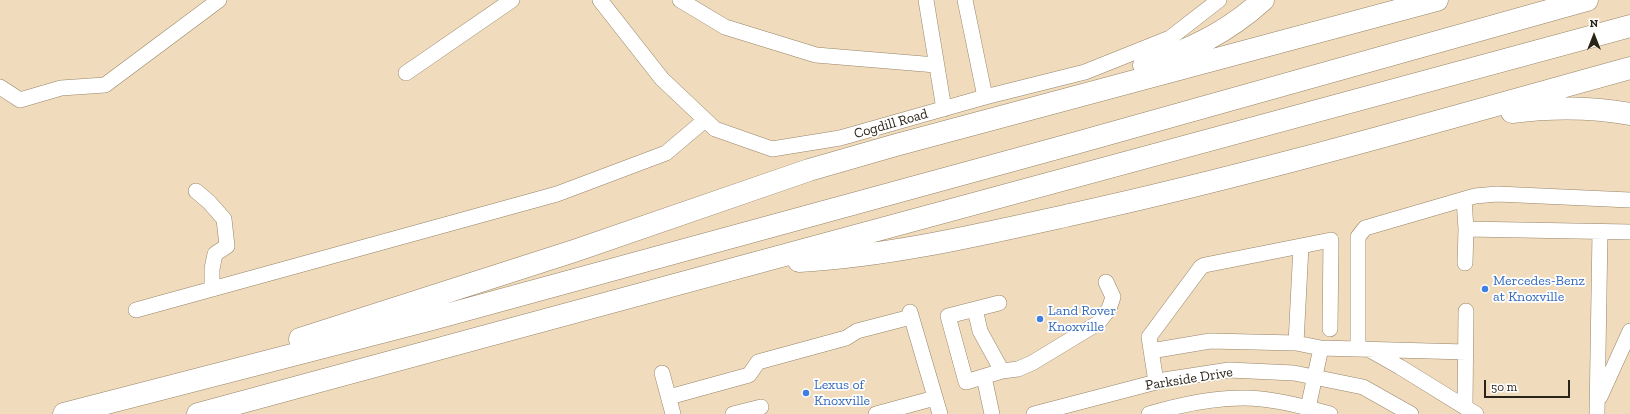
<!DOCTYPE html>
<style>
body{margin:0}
#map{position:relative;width:1630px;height:414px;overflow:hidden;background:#f0dcbc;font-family:"Zilla Slab",serif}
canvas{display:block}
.north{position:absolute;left:1574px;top:16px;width:40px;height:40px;-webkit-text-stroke:3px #fff;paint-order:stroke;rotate:0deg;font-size:11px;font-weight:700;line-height:16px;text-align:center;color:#2a2317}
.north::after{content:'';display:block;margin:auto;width:14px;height:18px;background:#2a2317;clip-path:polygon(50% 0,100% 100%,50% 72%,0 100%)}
.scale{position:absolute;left:1484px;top:380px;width:86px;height:18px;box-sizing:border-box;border:2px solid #2a2317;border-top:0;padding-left:5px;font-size:12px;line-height:14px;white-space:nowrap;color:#2a2317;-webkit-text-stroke:3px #fff;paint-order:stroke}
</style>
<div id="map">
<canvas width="1630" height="414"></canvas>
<div class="north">N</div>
<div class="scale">50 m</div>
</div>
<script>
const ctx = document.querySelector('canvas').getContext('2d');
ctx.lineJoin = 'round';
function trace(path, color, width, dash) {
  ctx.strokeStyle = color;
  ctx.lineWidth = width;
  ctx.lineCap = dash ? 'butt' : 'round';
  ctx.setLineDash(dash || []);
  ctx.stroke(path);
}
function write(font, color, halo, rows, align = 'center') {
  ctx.font = font + ' "Zilla Slab",serif';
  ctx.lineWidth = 3.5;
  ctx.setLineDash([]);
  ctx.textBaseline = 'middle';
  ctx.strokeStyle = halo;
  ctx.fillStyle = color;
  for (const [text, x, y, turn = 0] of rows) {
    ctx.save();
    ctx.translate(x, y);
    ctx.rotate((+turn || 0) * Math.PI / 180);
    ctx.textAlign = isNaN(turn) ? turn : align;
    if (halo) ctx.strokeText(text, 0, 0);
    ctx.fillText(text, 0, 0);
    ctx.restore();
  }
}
const minor = new Path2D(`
 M600 0 662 79 715 129 772 149 840 138 985 97 1085 72 1170 38 1219 0
 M680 0 725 27 816 55 936 65
 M926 0 944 109
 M965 0 985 97
 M406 73 512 0
 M0 87 20 100 61 88 105 85 219 0
 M196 191 209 202 224 219 227 246 215 254 212 269V289
 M1464 199 1466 229 1465 263
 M1466 229 1630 232
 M999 303 948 316 966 382 1002 371 1018 369 1032 363 1098 323 1109 309 1113 297 1106 282
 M975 309 980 331 1002 371
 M136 310 557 194 666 153 705 120
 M910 312 940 414
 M1296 343 1301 246
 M1358 348V237L1365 228 1475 196 1497 194 1630 200
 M1370 350 1400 367 1476 414
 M1151 351 1210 341 1296 343 1321 348 1466 352
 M662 373 673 414
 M984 377 992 414
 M1156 382 1149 337 1201 267 1205 265 1331 240 1330 329
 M669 397 749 375 758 362 846 338 857 331 911 317
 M1600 397 1630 331
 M1465 407 1466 311
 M1308 408 1321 348
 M733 414 761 407
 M876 414 935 398
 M1034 414 1164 380 1229 370 1294 373 1363 387 1411 414
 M1149 414C1179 405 1212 398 1243 398 1272 398 1302 406 1330 414
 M1597 414 1600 232`);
const highway = new Path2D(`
 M1144 65C1189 51 1228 32 1263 0
 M1512 112C1552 107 1591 107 1630 114
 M799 261C891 256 983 234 1074 214 1261 173 1445 119 1630 68
 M300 339 574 251 809 170 896 145 1437 0
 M64 414 432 319 1076 143 1587 0
 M198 414 1630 26`);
const markers = [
 [1485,289,4,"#3f7fe0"],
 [1040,319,4,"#3f7fe0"],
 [806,393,4,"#3f7fe0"]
];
const streetNames = [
 ["Cogdill Road",891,124,-16],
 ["Parkside Drive",1189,379,-9]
];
const shopNames = [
 ["Mercedes-Benz",1493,281],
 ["at Knoxville",1493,297],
 ["Land Rover",1048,311],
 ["Knoxville",1048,327],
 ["Lexus of",814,385],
 ["Knoxville",814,401]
];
trace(minor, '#978467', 16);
trace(highway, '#978467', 23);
trace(minor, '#fff', 15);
trace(highway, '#fff', 22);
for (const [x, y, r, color] of markers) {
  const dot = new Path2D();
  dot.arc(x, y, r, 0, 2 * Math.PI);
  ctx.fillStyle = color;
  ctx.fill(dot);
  trace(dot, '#fff', 1.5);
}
write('14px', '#2a2317', '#fff', streetNames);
write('14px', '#366cbe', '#fff', shopNames, 'left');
</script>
